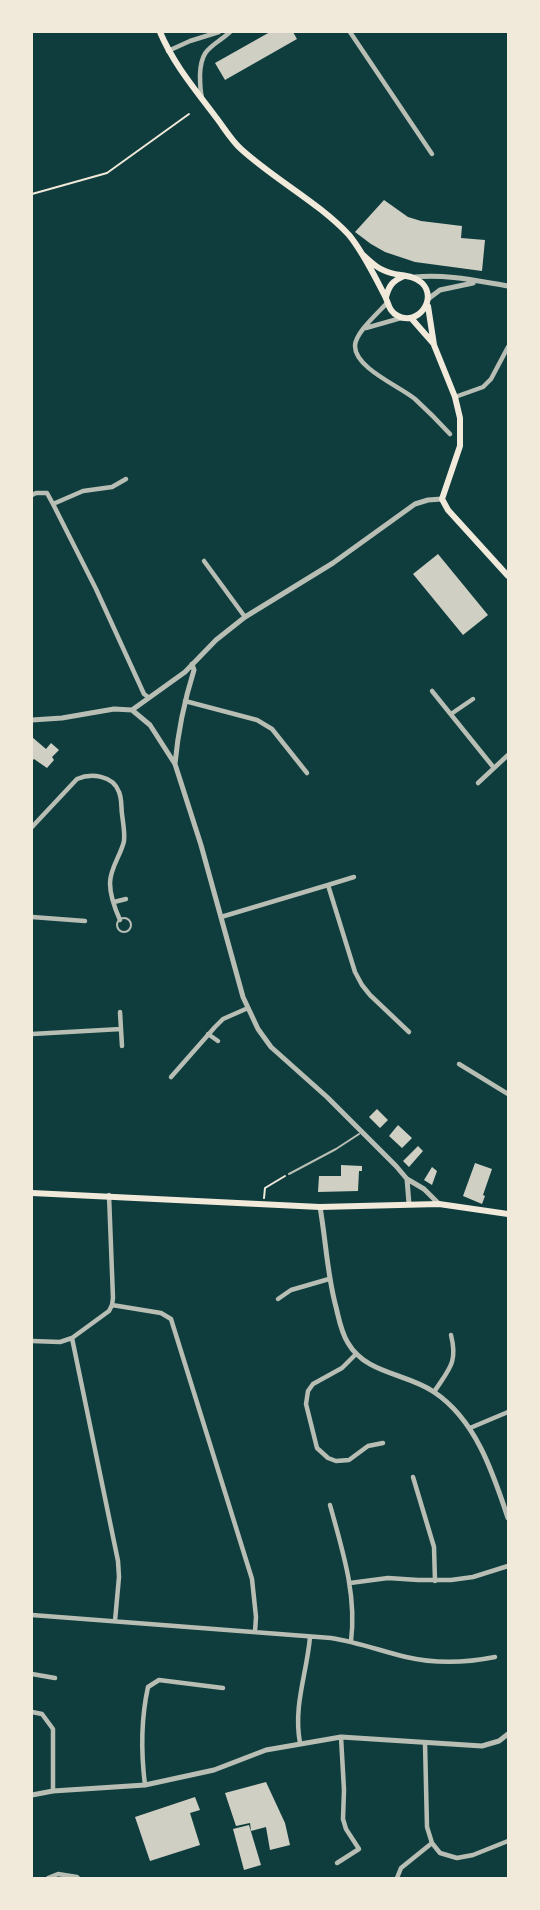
<!DOCTYPE html>
<style>
body{margin:0}
#map{position:relative;width:540px;height:1910px;overflow:hidden;background:#0f3d3e;font-family:Signika,sans-serif}
canvas{display:block}
.frame{position:absolute;inset:0;border:33px solid #f1e9da;pointer-events:none}
</style>
<div id="map">
<canvas width="540" height="1910"></canvas>
<div class="frame"></div>
</div>
<script>
const ctx = document.querySelector('canvas').getContext('2d');
ctx.lineJoin = 'round';
function fill(path, color) {
  ctx.fillStyle = color;
  ctx.fill(path, 'evenodd');
}
function trace(path, color, width, dash) {
  ctx.strokeStyle = color;
  ctx.lineWidth = width;
  ctx.lineCap = dash ? 'butt' : 'round';
  ctx.setLineDash(dash || []);
  ctx.stroke(path);
}
const building = new Path2D(`
 M270 32H293L297 39 225 80 215 63Z
 M384 200 408 217 421 221 462 226 461 238 485 240 482 271 415 262 385 252 371 244 355 232Z
 M438 554 488 615 463 635 413 574Z
 M32 737 46 749 51 743 59 750 52 757 54 760 47 768 34 759 32 761Z
 M377 1109 388 1120 380 1128 369 1117Z
 M398 1125 412 1138 402 1148 389 1136Z
 M418 1146 423 1151 409 1167 403 1161Z
 M475 1163 492 1169 483 1195 485 1196 482 1204 463 1196Z
 M341 1165 362 1166V1171H359L358 1191 318 1192 319 1176H341Z
 M432 1167 437 1171 432 1185 424 1180Z
 M266 1782 285 1823 290 1845 270 1850 266 1827 251 1831 250 1823 236 1826 225 1793Z
 M195 1797 200 1810 190 1813 200 1845 150 1861 135 1817Z
 M249 1825 261 1865 244 1870 233 1829Z`);
const path = new Path2D(`
 M32 194 107 173 189 114
 M264 1198 265 1188 285 1176`);
const service = new Path2D(`
 M117 925a7 7 0 1 1 14 0a7 7 0 1 1-14 0Z
 M289 1174 336 1149 359 1134`);
const minor = new Path2D(`
 M350 32 432 154
 M168 51 190 41 219 32
 M202 98C200 90 200 83 200 75 201 47 212 48 230 32
 M387 303C378 313 355 333 355 346 355 368 399 386 415 399 427 410 439 422 450 434
 M366 328 401 318
 M455 397 483 387 491 379 508 347
 M32 495 36 493H47L53 504 96 589 144 694 148 697
 M53 504 83 491 112 487 126 479
 M204 561 245 617
 M432 691 494 768
 M185 701 257 720 272 729 307 773
 M451 714 473 699
 M478 783 508 755
 M32 827 77 779C91 773 113 775 119 792 122 799 121 807 122 814 123 823 125 832 124 841 121 855 110 868 110 883 110 894 115 909 120 920
 M328 885 354 877
 M114 902 126 899
 M32 917 85 921
 M221 917 328 885 355 972 362 985 370 995 409 1032
 M120 1012 122 1046
 M32 1034 121 1029
 M208 1034 218 1041
 M459 1064 508 1094
 M171 1077 215 1027 223 1019 248 1008
 M109 1195 113 1298 112 1305
 M278 1299 291 1290 329 1279
 M72 1338 118 1561 119 1577 115 1621
 M32 1341 60 1342 72 1338 109 1311 112 1305 161 1313 171 1319 252 1579 256 1617 255 1632
 M356 1354 342 1368 313 1384 308 1391 306 1404 317 1448 328 1458 336 1461 349 1460 368 1446 383 1443
 M434 1392C449 1369 458 1363 451 1335
 M470 1428 508 1412
 M413 1477 434 1547 435 1581
 M330 1505C342 1549 357 1594 351 1641
 M350 1583 388 1578 418 1580H451L473 1577 508 1566
 M32 1615 331 1638C357 1642 381 1651 406 1657 436 1664 465 1663 495 1657
 M32 1674 55 1678
 M32 1712 42 1714 53 1729V1791
 M300 1743C293 1706 307 1673 310 1637
 M425 1743 427 1827 432 1843 440 1853 457 1858 473 1855 508 1841
 M145 1785C141 1753 141 1719 148 1687L159 1680 223 1688
 M337 1863 359 1849 346 1829 343 1819 344 1790 341 1737
 M48 1878 58 1874 77 1877 78 1878
 M397 1878 401 1868 432 1843`);
const tertiary = new Path2D(`
 M415 277C447 274 477 281 508 286
 M428 299 440 290 473 283
 M132 710 185 672 216 640 245 617 333 563 415 504 428 500 442 499
 M32 720 62 718 114 709 132 710 150 725 175 764 201 845 243 997 258 1029 271 1047 327 1097 396 1166 407 1179 409 1204
 M175 764C178 731 184 702 194 670L192 664
 M407 1179 424 1189 439 1204
 M320 1207C326 1241 327 1274 336 1307 339 1319 341 1332 348 1343 366 1374 406 1373 434 1392 476 1420 493 1473 508 1518
 M32 1795 53 1791 145 1785 214 1770 266 1750 341 1737 482 1746 499 1741 508 1734`);
const secondary = new Path2D(`
 M160 32C173 63 194 88 215 116 223 126 231 140 241 149 275 180 318 202 349 235 363 252 374 275 384 294 389 303 388 311 398 316 418 326 438 299 422 283 412 273 395 277 383 270 375 267 368 259 362 254
 M386 297C389 286 392 281 404 276
 M428 306 434 345 455 397 460 418V446L442 499 448 510 508 576
 M411 318 433 343
 M32 1193 320 1207 439 1204 508 1214`);
fill(building, '#cfcfc3');
trace(path, '#f1e9da', 2);
trace(service, '#b8beb3', 2);
trace(minor, '#b8beb3', 4.5);
trace(tertiary, '#b8beb3', 5);
trace(secondary, '#f1e9da', 6);
</script>
